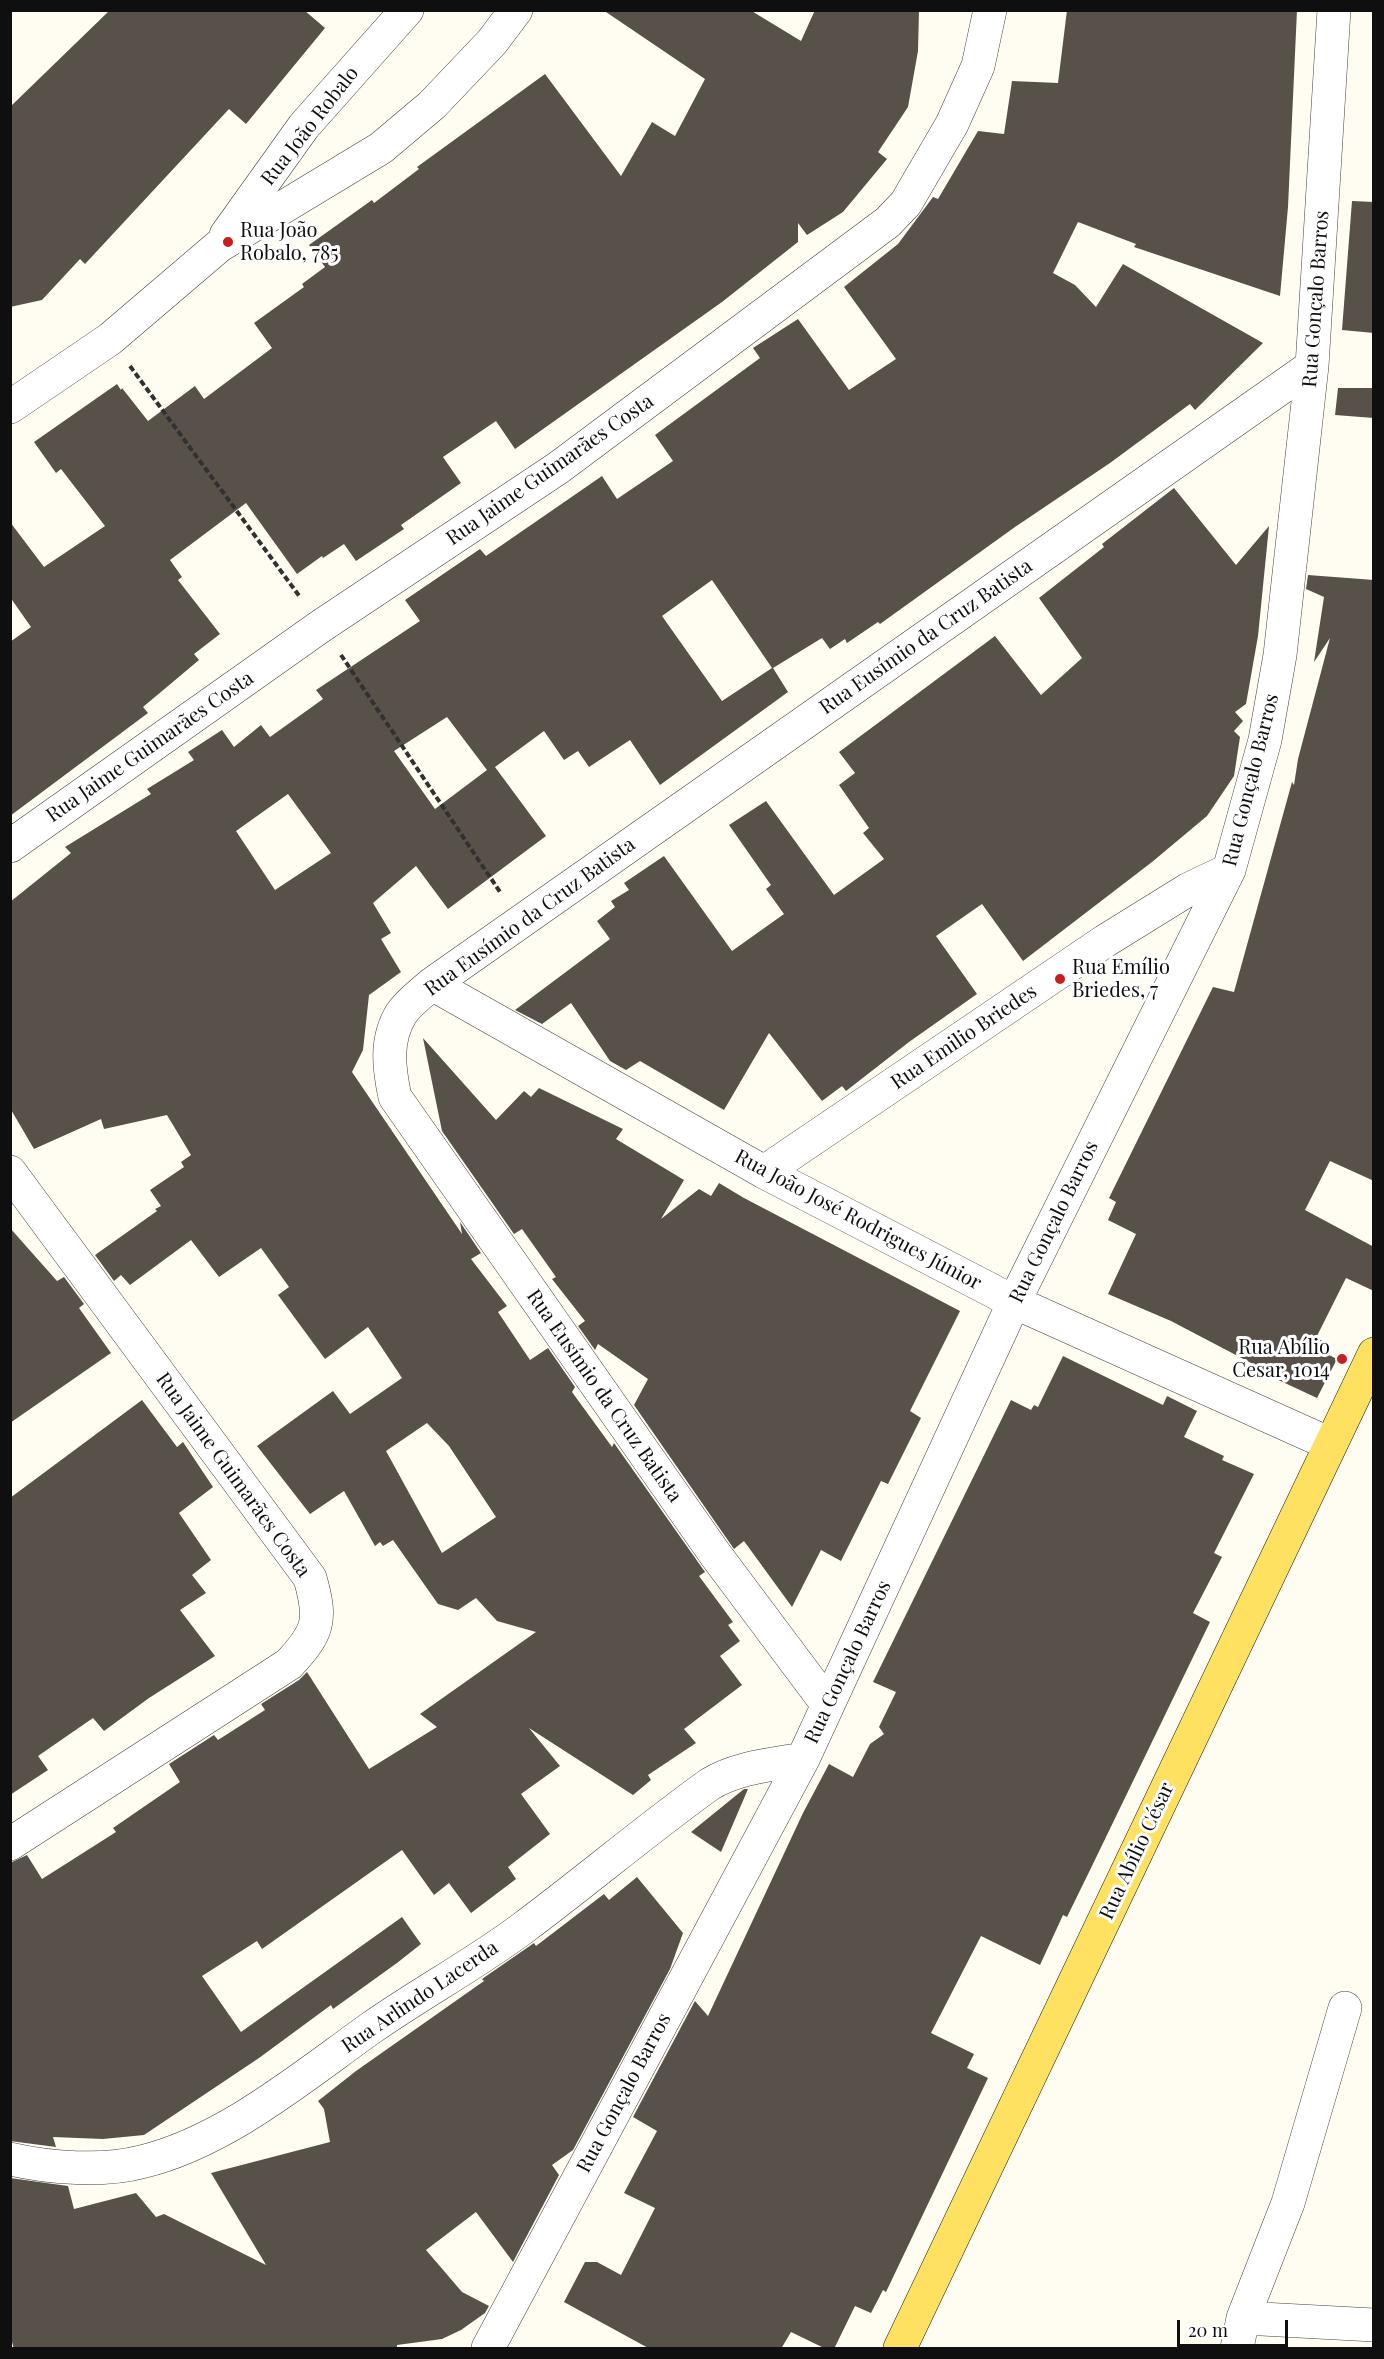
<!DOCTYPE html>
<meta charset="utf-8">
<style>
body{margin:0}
#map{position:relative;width:1384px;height:2359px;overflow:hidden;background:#fffdf1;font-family:"Playfair Display",serif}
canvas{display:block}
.frame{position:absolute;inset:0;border:12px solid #0f0f0f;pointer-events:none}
.scale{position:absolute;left:1177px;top:2320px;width:111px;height:27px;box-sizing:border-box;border:3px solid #0f0f0f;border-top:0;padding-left:8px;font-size:18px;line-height:21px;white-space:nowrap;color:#0f0f0f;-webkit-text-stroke:4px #fff;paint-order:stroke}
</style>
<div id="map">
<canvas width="1384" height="2359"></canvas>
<div class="frame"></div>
<div class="scale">20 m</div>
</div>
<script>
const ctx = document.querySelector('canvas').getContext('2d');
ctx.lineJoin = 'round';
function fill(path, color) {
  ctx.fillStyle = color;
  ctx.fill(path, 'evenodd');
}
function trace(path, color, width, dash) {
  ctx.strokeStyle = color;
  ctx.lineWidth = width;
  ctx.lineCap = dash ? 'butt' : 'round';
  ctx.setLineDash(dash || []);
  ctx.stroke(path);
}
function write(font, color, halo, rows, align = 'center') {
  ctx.font = font + ' "Playfair Display",serif';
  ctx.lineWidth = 6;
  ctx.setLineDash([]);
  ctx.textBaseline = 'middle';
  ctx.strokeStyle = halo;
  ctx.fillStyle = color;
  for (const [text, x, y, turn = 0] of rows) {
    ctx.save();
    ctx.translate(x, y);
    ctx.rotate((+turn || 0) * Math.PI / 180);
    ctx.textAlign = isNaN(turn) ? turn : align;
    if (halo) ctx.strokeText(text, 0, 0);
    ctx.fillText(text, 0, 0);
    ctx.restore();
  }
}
const building = new Path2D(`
 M110 10H304L325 28 246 124 229 109 85 264 80 259 42 300 10 307V107Z
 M603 10H750L801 41 815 10H919L918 51 908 107 878 152 887 159 843 212 807 235 798 223V242L722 302 515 449 496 421 443 457 461 483 401 525 404 529 356 561 344 544 323 558 322 556 297 574 246 503 170 560 182 577 178 580 220 634 194 654 199 660 143 707 148 713 10 816V642L31 627 10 597V522L44 567 105 526 61 469 56 473 34 442 117 384 121 390 122 388 148 421 195 386 204 399 272 348 254 323 304 287 302 284 325 267 309 245 372 200 374 203 419 169 417 167 545 74 621 176 652 122 675 136 705 79Z
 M1067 10H1297L1288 207 1280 296 1134 247 1136 244 1078 222 1053 273 1075 285 1096 307 1123 264 1263 343 1195 410 1190 404 1110 463 1015 527 880 624 878 622 847 643 845 639 830 649 822 638 773 668 788 692 660 785 630 740 589 767 578 751 564 760 544 731 495 767 546 836 448 909 416 866 373 903 391 933 381 939 401 972 369 995 363 1050 352 1072 462 1234 460 1222 481 1253 471 1259 507 1306 498 1312 530 1360 548 1348 575 1387 572 1392 612 1447 614 1443 705 1572 699 1576 733 1622 728 1625 740 1641 720 1656 742 1685 684 1729 696 1743 648 1775 651 1780 633 1795 529 1728 560 1766 521 1794 550 1834 508 1867 516 1879 471 1913 449 1883 434 1895 402 1850 262 1949 257 1941 202 1976 241 2032 402 1917 421 1944 397 1963 333 2009 331 2005 259 2058 144 2135 103 2139 53 2137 56 2147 10 2141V1863L27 1855 42 1879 116 1832 113 1828 180 1782 169 1764 214 1735 218 1740 265 1710 261 1704 299 1680 307 1672 369 1769 437 1727 420 1714 536 1632 497 1621 476 1598 458 1610 438 1604 393 1540 383 1546 380 1542 375 1546 344 1491 310 1514 257 1446 333 1391 350 1414 402 1378 368 1327 325 1359 278 1295 289 1287 261 1248 219 1277 191 1240 130 1285 121 1275 114 1281 95 1255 157 1211 155 1209 161 1206 150 1190 184 1167 181 1162 191 1155 167 1115 104 1129 101 1119 34 1149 10 1108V902L71 853 65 847 151 794 147 789 194 760 188 752 222 730 234 747 261 725 270 737 323 699 316 690 420 621 405 600 480 549 486 556 602 476 617 499 673 461 655 435 760 358 753 348 798 319 849 390 896 359 844 287 898 244 933 197 938 199 978 131 1004 134 1012 81 1058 83ZM712 580 772 668 722 701 662 616ZM447 717 487 770 435 809 394 751ZM288 794 331 853 275 890 236 831ZM427 1423 449 1446 496 1517 442 1553 386 1451Z
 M1352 201 1374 202V333L1342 330Z
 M1338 388H1374V418L1335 415Z
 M1174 488 1236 565 1269 526 1258 636 1246 704 1235 712 1243 721 1234 731 1240 737 1234 776 1207 816 1152 862 1023 961 982 904 936 936 977 994 909 1042 846 1091 842 1086 822 1101 769 1033 724 1110 640 1061 626 1070 610 1061 571 1003 542 1024 515 1010 610 939 597 921 615 907 611 901 629 890 624 883 664 856 732 951 784 914 766 889 771 885 729 825 766 801 834 895 884 859 863 833 869 828 839 785 855 773 839 752 995 636 1041 695 1082 658 1039 598 1104 547 1102 544Z
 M1308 575 1374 580V1181L1330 1161 1305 1210 1374 1247V1291L1346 1278 1316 1338 1323 1341 1319 1350 1337 1359 1317 1398 1272 1377 1274 1375 1171 1321 1108 1294 1136 1234 1108 1220 1116 1202 1109 1198 1213 987 1234 992 1292 782 1294 785 1298 759 1330 638 1314 662 1324 597 1306 589Z
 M423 1038 496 1120 524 1091 531 1097 539 1088 623 1129 616 1139 684 1180 661 1219 699 1189 711 1196 719 1183 744 1198 960 1311 910 1411 921 1418 888 1484 881 1481 841 1561 821 1550 792 1607 744 1541 734 1549 634 1405 648 1379 598 1344 595 1350 578 1326 585 1321 552 1279 556 1277 522 1229 514 1234 442 1131Z
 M10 1228 57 1281 64 1277 84 1304 79 1308 111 1353 10 1423Z
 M1063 1356 1163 1405 1167 1396 1197 1411 1184 1437 1224 1456 1222 1460 1254 1474 1214 1553 1222 1557 1193 1613 1210 1622 1091 1868 1067 1917 1063 1915 1040 1965 981 1936 931 2033 974 2054 967 2068 988 2078 886 2292 883 2290 871 2313 855 2306 834 2349H826L791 2332 781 2349H650L564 2302 585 2262H597L621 2275 655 2208 624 2193 657 2131 633 2117 695 2001 708 2016 803 1813 829 1764 853 1777 870 1744 884 1734 879 1727 896 1692 873 1682 1011 1400 1031 1410 1034 1405 1038 1407Z
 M142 1400 177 1447 183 1442 213 1487 179 1513 211 1560 192 1575 206 1593 180 1610 215 1656 149 1698 104 1731 93 1718 38 1756 48 1770 10 1795V1498Z
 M744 1789H748L721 1852 691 1832Z
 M637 1877 683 1933 670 1969 573 2150 552 2165 559 2175 513 2262 476 2212 426 2250 462 2292 489 2306 485 2313 461 2330 442 2339 397 2345V2348L14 2349 10 2335V2178L68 2186 74 2209 136 2193 156 2217 164 2214 266 2265 211 2173 330 2142 324 2109 318 2101 356 2071 484 1981 482 1979 534 1943 536 1946 604 1894 609 1900Z`);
const path = new Path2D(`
 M130 366 300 597
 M341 655 500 892`);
const minor = new Path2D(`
 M226 235 304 126 407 10
 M10 407 110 339 219 246 381 148 432 105 492 42 516 10
 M10 846 321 626 558 468 888 222 906 203 952 124 978 66 990 10
 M432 984 764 1172 1014 1302 1330 1444
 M10 1172 310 1578C322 1620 319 1632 289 1664L10 1844
 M764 1172 1105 941 1189 889 1229 870
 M828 1705 715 1554 395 1097C389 1069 385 1040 401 1014 408 1003 422 993 432 984L1312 366
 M10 2159C49 2168 103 2172 141 2162 225 2142 302 2077 371 2028 421 1993 475 1964 523 1928 586 1881 646 1830 710 1784 738 1767 771 1765 803 1759
 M1243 2318 1288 2203 1345 2008
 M488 2348 803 1759 1014 1302 1229 870 1265 740 1280 655 1312 366 1334 10
 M1237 2348 1243 2318 1374 2325`);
const major = new Path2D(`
 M900 2348 1374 1354`);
const markers = [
 [228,242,6,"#c91e1d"],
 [1060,979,6,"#c91e1d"],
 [1342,1359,6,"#c91e1d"]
];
const streetNames = [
 ["Rua João Robalo",310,126,-52],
 ["Rua Gonçalo Barros",1316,299,-86],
 ["Rua Jaime Guimarães Costa",550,470,-35],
 ["Rua Eusímio da Cruz Batista",926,637,-35],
 ["Rua Jaime Guimarães Costa",150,747,-35],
 ["Rua Gonçalo Barros",1251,780,-76],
 ["Rua Eusímio da Cruz Batista",530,917,-36],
 ["Rua Emilio Briedes",964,1037,-34],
 ["Rua João José Rodrigues Júnior",858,1220,28],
 ["Rua Gonçalo Barros",1054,1222,-64],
 ["Rua Eusímio da Cruz Batista",604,1396,55],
 ["Rua Jaime Guimarães Costa",233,1475,54],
 ["Rua Gonçalo Barros",848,1662,-65],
 ["Rua Abílio César",1137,1851,-65],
 ["Rua Arlindo Lacerda",420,1997,-34],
 ["Rua Gonçalo Barros",624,2093,-62]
];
const poiNames = [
 ["Rua João",240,231],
 ["Robalo, 785",240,254],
 ["Rua Emílio",1072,968],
 ["Briedes, 7",1072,991],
 ["Rua Abílio",1330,1348,"right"],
 ["Cesar, 1014",1330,1371,"right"]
];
fill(building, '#58514a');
trace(minor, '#424242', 34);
trace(major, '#202020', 34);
trace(path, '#313131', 4, [6, 3]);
trace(minor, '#fff', 33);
trace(major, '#ffe161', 33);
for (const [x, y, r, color] of markers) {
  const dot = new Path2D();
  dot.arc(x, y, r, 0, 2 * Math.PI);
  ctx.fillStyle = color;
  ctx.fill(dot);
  trace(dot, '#fff', 2);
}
write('20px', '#0f0f0f', '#fff', streetNames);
write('20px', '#0f0f0f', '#fff', poiNames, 'left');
</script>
